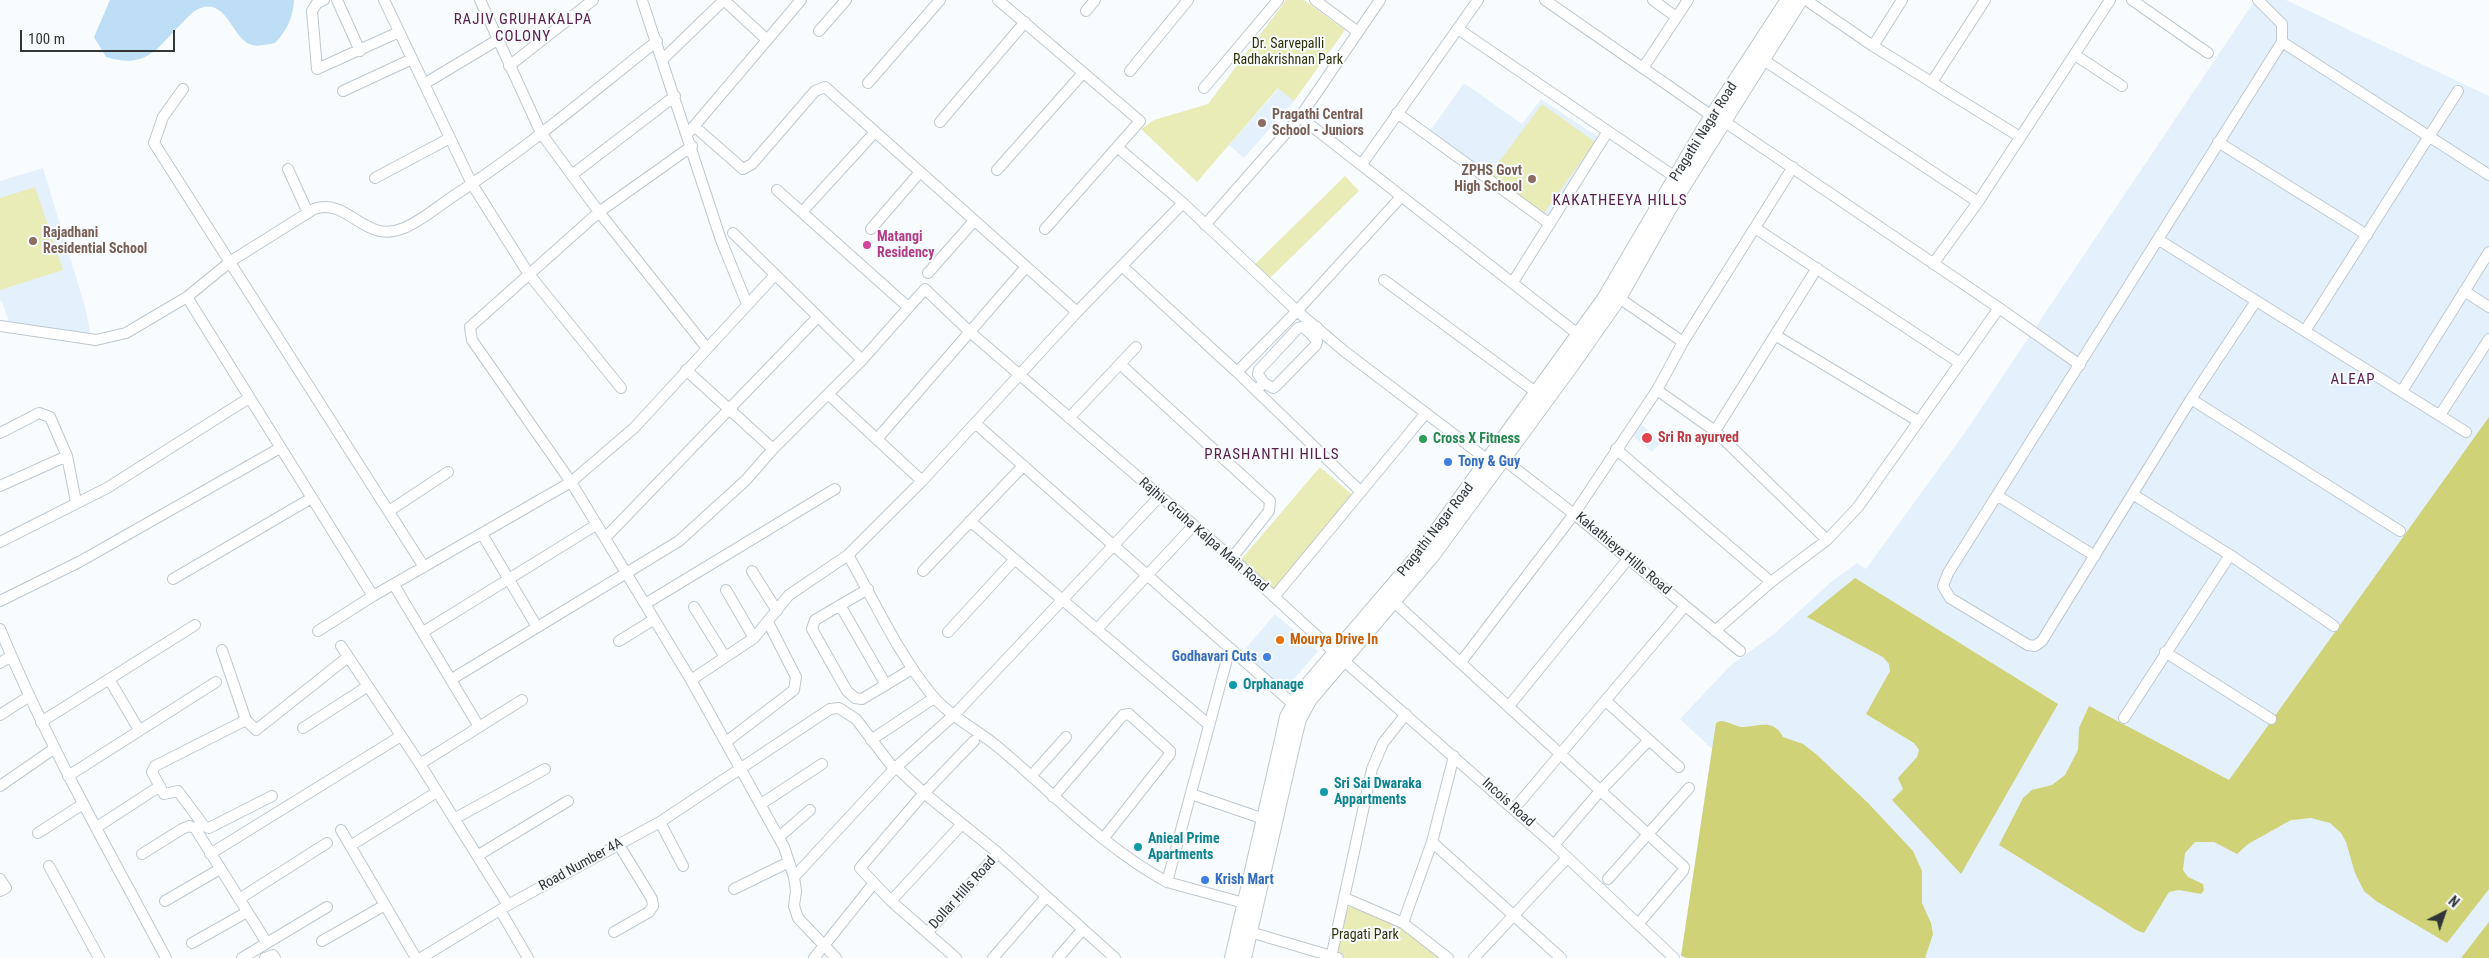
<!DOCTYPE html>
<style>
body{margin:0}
#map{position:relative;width:2489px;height:958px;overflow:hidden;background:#f8fcff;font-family:"Roboto Condensed",sans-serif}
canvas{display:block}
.north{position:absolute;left:2419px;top:888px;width:50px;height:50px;-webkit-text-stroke:4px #f8fcff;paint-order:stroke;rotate:41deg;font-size:14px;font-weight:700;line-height:20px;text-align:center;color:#313538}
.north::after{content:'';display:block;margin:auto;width:18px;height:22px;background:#313538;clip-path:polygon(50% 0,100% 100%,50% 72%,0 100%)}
.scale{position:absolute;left:20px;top:30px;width:155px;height:22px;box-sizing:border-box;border:2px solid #313538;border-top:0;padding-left:6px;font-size:15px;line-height:18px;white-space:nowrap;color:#313538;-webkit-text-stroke:4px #f8fcff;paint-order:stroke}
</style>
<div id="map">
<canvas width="2489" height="958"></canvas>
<div class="north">N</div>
<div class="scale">100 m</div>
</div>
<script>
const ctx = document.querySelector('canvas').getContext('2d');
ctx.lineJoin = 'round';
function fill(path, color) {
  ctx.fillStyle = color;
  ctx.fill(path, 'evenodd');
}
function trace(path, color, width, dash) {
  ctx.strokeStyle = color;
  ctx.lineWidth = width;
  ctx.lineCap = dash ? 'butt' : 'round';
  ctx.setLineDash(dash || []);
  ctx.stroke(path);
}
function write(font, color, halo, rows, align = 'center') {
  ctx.font = font + ' "Roboto Condensed",sans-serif';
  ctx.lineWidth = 4;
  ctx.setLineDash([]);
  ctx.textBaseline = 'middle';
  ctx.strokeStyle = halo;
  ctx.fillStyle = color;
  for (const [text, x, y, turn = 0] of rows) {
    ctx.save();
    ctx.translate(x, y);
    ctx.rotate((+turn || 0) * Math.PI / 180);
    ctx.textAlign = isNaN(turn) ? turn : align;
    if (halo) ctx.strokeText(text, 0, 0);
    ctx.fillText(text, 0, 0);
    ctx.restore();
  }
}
const built = new Path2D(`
 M2255 0H2286L2489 96V958H1687L1681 956 1712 749 1680 719 1731 665 1774 634 1831 582 1857 563 1866 569 1966 431Z
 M1464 83 1522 124 1541 99 1601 139 1547 218 1428 134Z
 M1279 88 1294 101 1244 158 1229 145Z
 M43 168 85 307 91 336 10 326 2 301H0V181Z
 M1641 424 1661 442 1652 452 1632 435Z
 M1275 614 1318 651 1283 692 1240 655Z`);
const green = new Path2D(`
 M1286 0H1304L1345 30 1294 101 1278 88 1197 182 1141 129 1154 120 1208 104Z
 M1542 104 1595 142 1544 213 1490 174Z
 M1345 176 1359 191 1268 280 1253 266Z
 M35 187 63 270 0 290V198Z
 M1320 467 1355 497 1274 592 1239 562Z
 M1354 904 1402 929 1443 958H1345L1336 954 1347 908Z`);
const forest = new Path2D(`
 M2489 417V889L2447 943 2376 901 2364 891 2355 873 2346 842 2341 833 2330 823 2311 818 2291 820 2248 844 2237 854 2214 842H2195L2185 853 2183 870 2188 877 2203 884 2204 890 2201 894 2179 890 2169 892 2144 933 2138 931 1999 845 2023 798 2032 790 2052 785 2065 775 2078 750 2079 728 2089 706 2229 780Z
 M1855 578 2058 704 1961 874 1892 800 1903 789 1898 778 1917 757 1919 750 1914 743 1866 714 1890 671 1889 664 1883 657 1807 617Z
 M1720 721C1729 721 1735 727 1743 727 1759 727 1773 718 1783 737L1803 744 1816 754 1868 803 1913 851 1922 871V903L1931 923 1933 934 1925 958H1687L1681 956 1716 723Z
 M2489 922V958H2461Z`);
const water = new Path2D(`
 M110 0H294C293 18 287 30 275 43 268 44 259 47 252 45 233 40 228 2 204 7 195 9 191 14 185 20 158 46 149 70 106 57L94 37Z`);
const minor = new Path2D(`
 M324 0 317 3 312 11 317 69 399 32
 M337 0 360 51
 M384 0 472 184 528 273 621 388
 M480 0 541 133 599 212 706 347
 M642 0 721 240 747 304
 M724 0 766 39
 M998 0 1140 121 1045 229
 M1315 0 1358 32
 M1545 0 1712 116
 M1653 0 1676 17
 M1806 0 1873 46 2020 137
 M2132 0 2208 53
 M1086 11 1095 0
 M1458 29 1675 177
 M819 31 846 0
 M2282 42 2489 175
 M1873 46 1902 0
 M2075 55 2122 86
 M1762 59 1978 202
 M662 60 724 0
 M509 66 593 0
 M1643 68 1688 0
 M1130 71 1188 0
 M1932 82 1985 0
 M868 83 940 0
 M424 84 499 39
 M1204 88 1278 0
 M183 89 163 117 154 143 424 567
 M343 91 412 59
 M1397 113 1550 224
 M1300 117 1579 335
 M940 122 1025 22
 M1725 122 1999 308 2080 365
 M694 126 743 169 752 164 815 91 825 87 1077 312
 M690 131 801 0
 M2218 142 2367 235
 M692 146 599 212 470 327 472 340 571 482 691 680 784 847 794 877 796 891 794 906 798 918 836 958
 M1117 147 1183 203 1297 311 1344 351 1489 461
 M1362 164 1478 0
 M288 169 308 213
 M997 170 1083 73
 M573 174 675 96
 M375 178 450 138
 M777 190 908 307
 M802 212 875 132
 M1205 225 1300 117 1380 0
 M1755 228 1960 363
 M871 229 920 172
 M733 233 862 360
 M2159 240 2466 432
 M1933 264 1978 202 2110 0
 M1122 266 1237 372 1361 492
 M928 273 974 221
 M1384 280 1537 393
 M1513 282 1608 131
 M2464 291 2489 307
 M187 297 373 596
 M1619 298 1683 342
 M2256 301 2191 399 2042 641 2035 646 2028 645 1950 598 1943 586 1948 573 2282 42V24L2258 0
 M0 326 96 340 126 333 187 297 231 261 314 209C349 197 364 245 404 228 421 221 437 207 452 197 524 151 590 94 657 41
 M2305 331 2458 91
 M1775 335 1918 421
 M1120 364 1270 501 1269 511 1232 558
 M686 370 773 449
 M1237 372 1297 311 1401 197
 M1264 383 1258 374 1259 370 1298 328 1303 327 1311 334
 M1256 390 1264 383 1273 388 1276 386 1316 345 1317 341 1311 334 1317 327
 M1657 390 1715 431 1827 540
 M2402 391 2489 252
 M828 394 922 481
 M2191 399 2400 531
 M2440 415 2489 339
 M1069 418 1136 347
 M975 423 1293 704
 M1715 431 1817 268
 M0 433 39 413 50 417 67 456 76 502
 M877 439 1026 267
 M1616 449 1771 582
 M1503 459 1574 514 1740 651
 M0 486 67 456
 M2134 495 2230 555 2334 626
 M1998 496 2095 556
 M389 511 448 472
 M970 521 1208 724
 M482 534 537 627
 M605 538 818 317
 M0 542 107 488 249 398
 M848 555C875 602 898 654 932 695 948 715 979 731 998 747 1054 794 1103 847 1167 882
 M752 571 777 611
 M923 571 1023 466
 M173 579 310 499
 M394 585 478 725
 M868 589 815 620 812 629 847 691 855 698 862 699 912 669
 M726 590 754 638
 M1274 597 1426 413
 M0 601 79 562 280 448
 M1394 602 1684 867 1683 871 1639 923
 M645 604 835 489
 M840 605 886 685
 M694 607 725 657
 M0 629C47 743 108 849 166 958
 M1097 629 1193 526
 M318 631 373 596 571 482 634 428 775 275
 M1715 631 1771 582 1827 540 1858 507 1999 308
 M423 632 596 525
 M948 632 1015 559
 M619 641 653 620
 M341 646 420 764 508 905
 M1230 648 1167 882 1244 903
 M222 650 246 720 256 730 348 657
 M2165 652 2271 719
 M1461 662 1574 514 1657 390 1683 342 1793 167
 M0 663 11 656
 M109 679 139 730
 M452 679 679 541 746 480 773 449 862 360 925 289 970 332 1232 558 1344 661 1554 845 1674 958
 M691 680 754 638 789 595 848 555 922 481 1077 312 1183 203
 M1607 702 1649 740
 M1509 706 1628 559
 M0 715 28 697
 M2124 718 2230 555
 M246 720 155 766 152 772 164 794 178 791 204 826 209 828 272 796
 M41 722 195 625
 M303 728 368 686
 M871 740 934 698
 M726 742 794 690 796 677 768 622
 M420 764 522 700
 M897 768 924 793 998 853 1115 958
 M1032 775 1066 737
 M68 776 216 682
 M0 786 55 748
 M1191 794 1264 819
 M1053 797 1123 715 1129 714 1170 751V754L1103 839
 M761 804 822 764
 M1514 809 1685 606
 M454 819 545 769
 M660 822 683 866
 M97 827 160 786
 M341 830 416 958
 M38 833 83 804
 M779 837 810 810
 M1432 842 1561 958
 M1554 845 1600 791 1649 740 1679 767
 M350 846 437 792
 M142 854 182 829 189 826 195 828 267 943
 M210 854 401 736
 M477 856 568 801
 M49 866 99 958
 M794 877 894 769 955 714 1159 497
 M0 879 6 888 0 891
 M1608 879 1689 788
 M734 889 789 862
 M1345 898 1403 923 1448 958
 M239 899 327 843
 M165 901 220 869
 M891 901 962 824
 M500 910 528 958
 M1403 923 1432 842 1454 756
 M614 932 649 912 653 906 652 899 619 845
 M928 932 998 853
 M1250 932 1338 958
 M322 941 385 905
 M192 943 247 912
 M242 958 327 907
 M265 958 273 955 275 958
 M421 958 508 905 660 822 830 709 839 708 856 719 894 769
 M814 958 874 883
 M956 958 891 901 860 868 924 793 974 741
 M993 958 1046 897
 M1058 958 1083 929
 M1331 958 1372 769 1383 743 1406 714
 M1474 958 1567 858`);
const secondary = new Path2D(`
 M1232 958 1282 740 1287 717 1299 695 1422 551 1604 299 1705 127 1788 0
 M1244 958 1294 739 1299 719 1310 699 1432 556 1572 365 1619 298 1669 209 1800 0`);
const markers = [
 [1262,123,5,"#8d6e63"],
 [1532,179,5,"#8d6e63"],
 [33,241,5,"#8d6e63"],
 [867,245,5,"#d1479c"],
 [1647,438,6,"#e0444e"],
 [1423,439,5,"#2e9e5b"],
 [1448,462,5,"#3f7fe0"],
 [1280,640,5,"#e8710a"],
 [1267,657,5,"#3f7fe0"],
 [1233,685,5,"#0f9aa8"],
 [1324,792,5,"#0f9aa8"],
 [1138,847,5,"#0f9aa8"],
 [1205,880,5,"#3f7fe0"]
];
const parkNames = [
 ["Dr. Sarvepalli",1288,44],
 ["Radhakrishnan Park",1288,60],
 ["Pragati Park",1365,935]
];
const educationNames = [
 ["Pragathi Central",1272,115],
 ["School - Juniors",1272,131],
 ["ZPHS Govt",1522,171,"right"],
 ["High School",1522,187,"right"],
 ["Rajadhani",43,233],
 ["Residential School",43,249]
];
const streetNames = [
 ["Pragathi Nagar Road",1704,132,-58],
 ["Pragathi Nagar Road",1436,530,-52],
 ["Rajhiv Gruha Kalpa Main Road",1203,535,41],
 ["Kakathieya Hills Road",1623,554,40],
 ["Incois Road",1508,803,42],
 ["Road Number 4A",581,865,-29],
 ["Dollar Hills Road",963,893,-48]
];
const hotelNames = [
 ["Matangi",877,237],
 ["Residency",877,253]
];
const healthNames = [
 ["Sri Rn ayurved",1658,438]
];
const leisureNames = [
 ["Cross X Fitness",1433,439]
];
const shopNames = [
 ["Tony & Guy",1458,462],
 ["Godhavari Cuts",1257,657,"right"],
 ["Krish Mart",1215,880]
];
const foodNames = [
 ["Mourya Drive In",1290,640]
];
const cultureNames = [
 ["Orphanage",1243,685],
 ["Sri Sai Dwaraka",1334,784],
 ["Appartments",1334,800],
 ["Anieal Prime",1148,839],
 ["Apartments",1148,855]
];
const neighbourhoodNames = [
 ["RAJIV GRUHAKALPA",523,20],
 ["COLONY",523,37],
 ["KAKATHEEYA HILLS",1620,201],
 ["ALEAP",2353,380],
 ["PRASHANTHI HILLS",1272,455]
];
fill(built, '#e4f1fc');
fill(green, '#e9ecb6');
fill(forest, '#cfd276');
fill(water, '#bddef4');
trace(minor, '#bec8d0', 12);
trace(secondary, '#bec8d0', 16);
trace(minor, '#fff', 10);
trace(secondary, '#fff', 14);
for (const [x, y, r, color] of markers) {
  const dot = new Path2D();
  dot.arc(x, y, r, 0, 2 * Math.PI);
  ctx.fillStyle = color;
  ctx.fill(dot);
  trace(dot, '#f8fcff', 2);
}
write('14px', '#313109', '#f8fcff', parkNames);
write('bold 14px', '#785e54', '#f8fcff', educationNames, 'left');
write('14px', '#313538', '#f8fcff', streetNames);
write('bold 14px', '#b23c85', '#f8fcff', hotelNames, 'left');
write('bold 14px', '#be3a42', '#f8fcff', healthNames, 'left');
write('bold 14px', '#27864d', '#f8fcff', leisureNames, 'left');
write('bold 14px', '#366cbe', '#f8fcff', shopNames, 'left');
write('bold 14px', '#c56008', '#f8fcff', foodNames, 'left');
write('bold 14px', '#0d838f', '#f8fcff', cultureNames, 'left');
ctx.letterSpacing = '1px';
write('15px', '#59214d', '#f8fcff', neighbourhoodNames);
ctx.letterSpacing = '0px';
</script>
